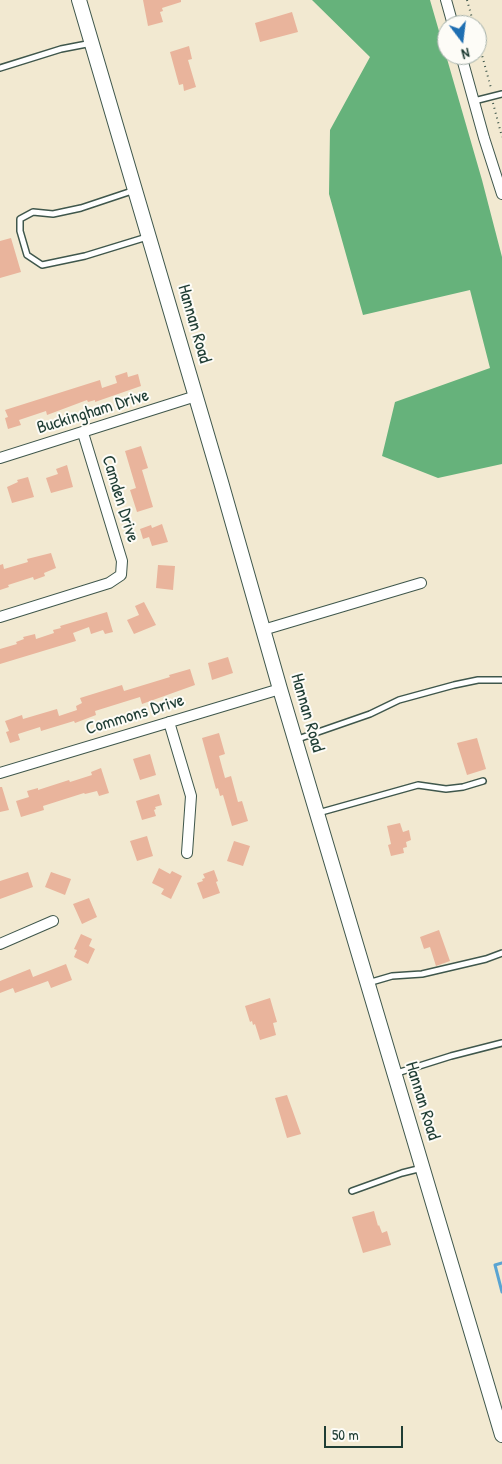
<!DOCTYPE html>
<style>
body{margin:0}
#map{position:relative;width:502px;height:1464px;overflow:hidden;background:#f2e9d1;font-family:"Patrick Hand",sans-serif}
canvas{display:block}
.north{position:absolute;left:437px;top:15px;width:50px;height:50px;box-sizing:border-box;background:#fdfcf7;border:1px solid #a4b0a9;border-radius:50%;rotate:165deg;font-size:14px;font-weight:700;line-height:20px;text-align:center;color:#1f3d34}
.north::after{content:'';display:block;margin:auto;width:18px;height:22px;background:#1f6fb2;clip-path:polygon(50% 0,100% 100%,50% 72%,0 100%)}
.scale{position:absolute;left:324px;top:1426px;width:79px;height:22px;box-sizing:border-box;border:2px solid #1f3d34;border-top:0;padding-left:6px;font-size:15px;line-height:18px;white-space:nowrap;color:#1f3d34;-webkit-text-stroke:4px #fdfcf7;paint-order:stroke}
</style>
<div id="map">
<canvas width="502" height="1464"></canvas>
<div class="north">N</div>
<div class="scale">50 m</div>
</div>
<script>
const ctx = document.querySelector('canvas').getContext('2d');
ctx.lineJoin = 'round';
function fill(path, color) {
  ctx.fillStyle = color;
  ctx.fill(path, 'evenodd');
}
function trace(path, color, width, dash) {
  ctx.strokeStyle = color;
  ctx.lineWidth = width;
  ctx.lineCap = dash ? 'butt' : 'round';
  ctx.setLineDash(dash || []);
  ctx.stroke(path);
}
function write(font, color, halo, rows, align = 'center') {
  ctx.font = font + ' "Patrick Hand",sans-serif';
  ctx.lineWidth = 4;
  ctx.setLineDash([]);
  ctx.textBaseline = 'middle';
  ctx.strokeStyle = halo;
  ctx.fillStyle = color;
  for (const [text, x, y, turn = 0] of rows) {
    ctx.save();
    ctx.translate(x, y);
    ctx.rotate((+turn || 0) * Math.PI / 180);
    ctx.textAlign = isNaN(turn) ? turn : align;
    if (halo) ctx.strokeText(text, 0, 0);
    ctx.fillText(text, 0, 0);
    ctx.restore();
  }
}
const forest = new Path2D(`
 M312 0H430L482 180 502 257V464L438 478 382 456 395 402 490 368 470 290 363 315 329 194 330 130 370 57Z`);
const stream = new Path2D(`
 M502 1263 495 1265 502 1292`);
const building = new Path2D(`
 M143 0H181V2L162 8 163 11 160 12 163 22 148 26Z
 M292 12 298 32 260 42 255 23Z
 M189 46 192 59 188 60 196 87 184 91 183 84 179 85 170 52Z
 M11 238 21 272 0 278V241Z
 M127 372 128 377 138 374 141 386 95 402V400L88 402 87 400 47 415 46 411 19 420 21 425 8 429 5 418 8 417 5 410 100 380 102 388 117 383 115 376Z
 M141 446 148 468 142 470 153 507 137 512 130 490 136 488 125 451Z
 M67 465 73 487 51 493 46 478 58 474 56 469Z
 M28 477 34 497 12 503 7 487 18 482 17 480Z
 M162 524 168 542 152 546 149 537 143 539 140 529 151 525 152 528Z
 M51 553 56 568 44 573 45 576 34 580 33 577 8 585 9 587 0 590V565L3 564 4 569 28 562 27 559Z
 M158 565 175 566 173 590 156 588Z
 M144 602 156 625 134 634 127 620 139 615 135 606Z
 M107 612 113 632 105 634 103 630 91 634 89 627 73 633 76 641 0 664V649L17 644 16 642 24 639 23 637 35 634 36 639 54 633 53 630 61 628 60 626Z
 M228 657 233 673 212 680 208 663Z
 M190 669 195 685 142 704 140 697 95 711 96 715 75 723 74 721 41 731 40 727 18 734 20 740 10 743 6 732 9 731 5 721 22 715 23 719 57 709 59 716 77 710 76 706 82 703 80 698 122 685 124 691 170 677 169 675Z
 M219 733 225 754 219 756 225 778 231 776 238 802 242 801 248 821 232 826 223 795 220 796 218 788 216 789 202 738Z
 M477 738 486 769 467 775 457 743Z
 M150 754 156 775 140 780 133 759Z
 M101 768 109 793 99 796 97 791 85 794 84 793 43 806 44 810 21 817 16 801 29 797 27 791 38 788V790L69 780 70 782 92 775 91 772Z
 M0 787H2L9 810 0 812Z
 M159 794 162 805 155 807 156 809 154 810 156 816 142 820 136 801Z
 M400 823 403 832 409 830 411 840 406 842 407 847 403 848 404 853 391 856 388 845 391 844 387 826Z
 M147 836 153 856 137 861 130 841Z
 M234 841 250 846 243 866 227 861Z
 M159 868 170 874 172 871 182 876 171 899 161 894 164 889 152 883Z
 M214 870 218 881 216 882 220 893 203 899 197 883 203 881 202 879 205 878 203 874Z
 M28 872 33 887 0 899V881Z
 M51 872 71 879 65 895 45 887Z
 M89 898 97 917 82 924 73 904Z
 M439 930 450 961 436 966 430 947 424 949 420 937Z
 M81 934 92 939 89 946 95 949 88 964 74 957 77 950 74 949Z
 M66 964 72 980 51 988 48 981 15 993 13 988 0 993V981L30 969 33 977Z
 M270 998 277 1022 273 1023 276 1035 260 1040 255 1024 253 1025 252 1021 250 1022 245 1006Z
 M287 1095 301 1134 287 1138 275 1098Z
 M374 1211 378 1226 379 1225 382 1233 387 1231 391 1245 363 1253 352 1217Z`);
const path = new Path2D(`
 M467 0 474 25
 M477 37 491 88
 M493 103 502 137`);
const lane = new Path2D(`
 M0 68 61 49 92 43
 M474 101 502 94
 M135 190 81 208 53 214 33 212 20 219V231L27 255 42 265 85 256 147 237
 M295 740 370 714 399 700 454 685 478 680H502
 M318 813 418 785 446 789 463 787 483 781
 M368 983 392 976 422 974 486 959 502 953
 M397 1073 451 1056 502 1043
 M352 1191 402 1173 422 1168`);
const street = new Path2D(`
 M446 0 453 25
 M461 55 484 138 502 194
 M0 458 196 396
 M0 617 109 583 121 575 122 561 83 433
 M263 630 421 583
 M169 722 191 796 187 853
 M0 773 280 689
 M0 944 53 921`);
const secondary = new Path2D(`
 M79 0 221 482 280 689 502 1435`);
const streetNames = [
 ["Hannan Road",194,324,74],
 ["Buckingham Drive",93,412,-17],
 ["Camden Drive",120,499,73],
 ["Hannan Road",307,713,74],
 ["Commons Drive",135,715,-17],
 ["Hannan Road",422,1101,73]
];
fill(forest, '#66b27b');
trace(stream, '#5aa4d2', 3);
fill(building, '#e9b49c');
trace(lane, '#3f574c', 8);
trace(street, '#3f574c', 12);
trace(secondary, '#3f574c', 16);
trace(path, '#3f574c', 2, [1, 4]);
trace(lane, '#fff', 5);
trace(street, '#fff', 10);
trace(secondary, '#fff', 14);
write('18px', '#1f3d34', '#fdfcf7', streetNames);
</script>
